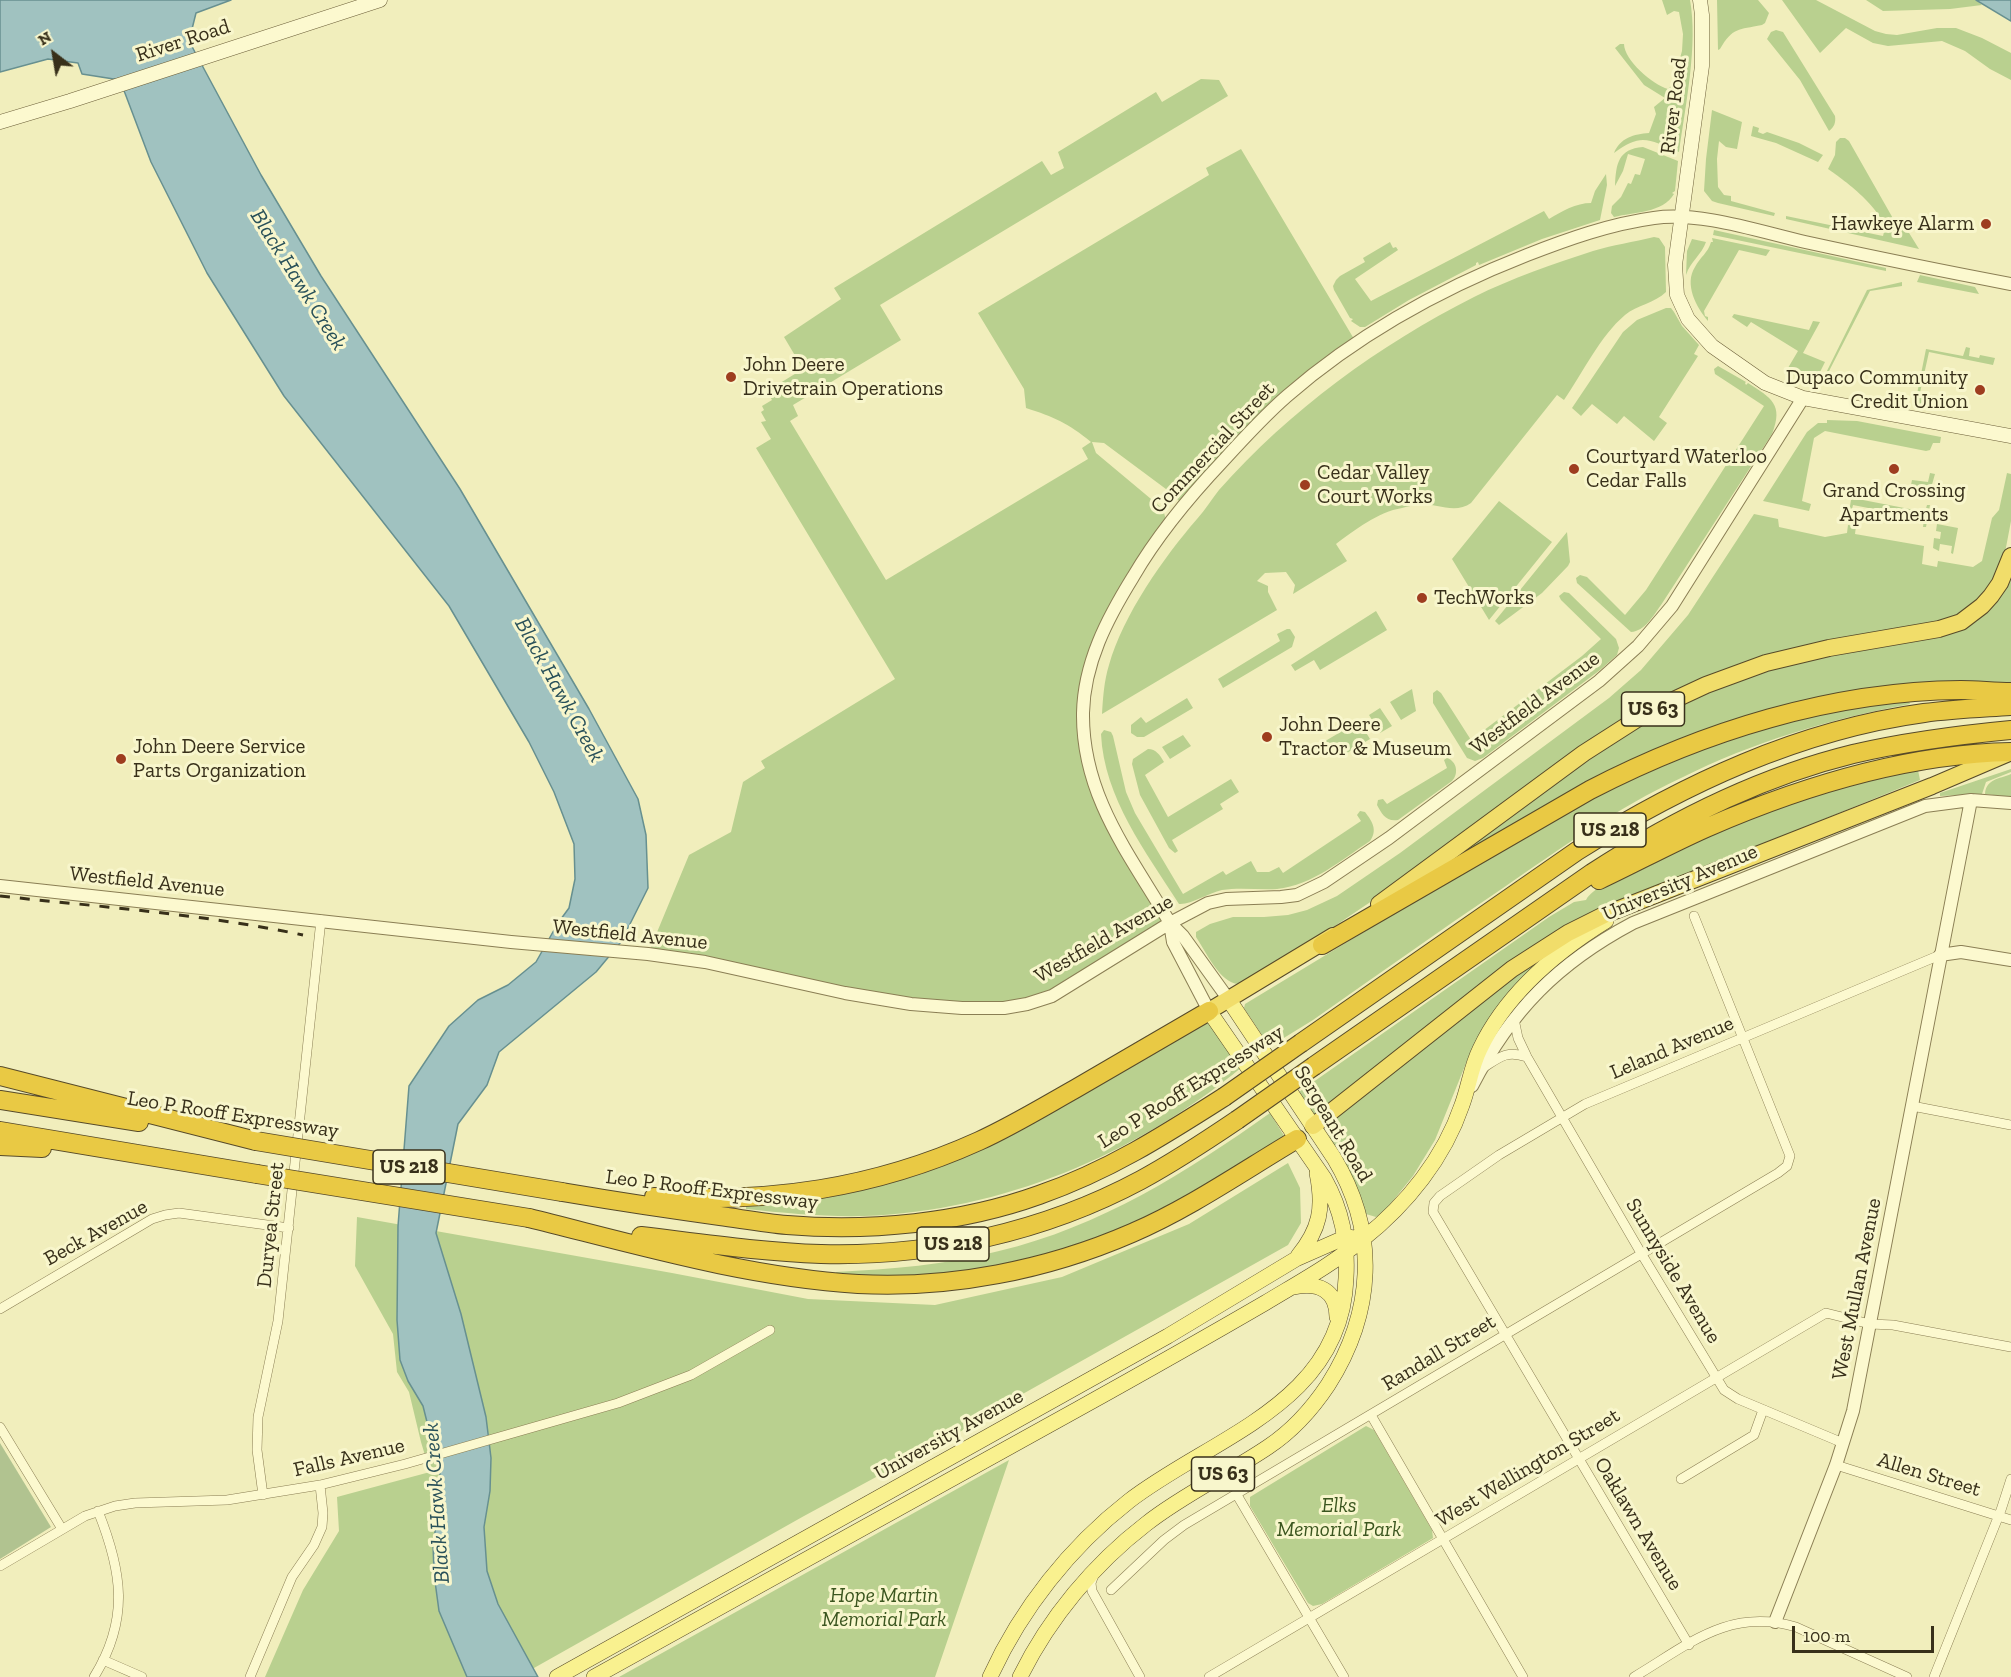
<!DOCTYPE html>
<style>
body{margin:0}
#map{position:relative;width:2011px;height:1677px;overflow:hidden;background:#f1eebc;font-family:"Zilla Slab",serif}
canvas{display:block}
.north{position:absolute;left:24px;top:24px;width:60px;height:60px;-webkit-text-stroke:4px #f8f6cc;paint-order:stroke;rotate:329deg;font-size:16px;font-weight:700;line-height:24px;text-align:center;color:#38301a}
.north::after{content:'';display:block;margin:auto;width:21px;height:27px;background:#38301a;clip-path:polygon(50% 0,100% 100%,50% 72%,0 100%)}
.scale{position:absolute;left:1792px;top:1626px;width:142px;height:27px;box-sizing:border-box;border:3px solid #38301a;border-top:0;padding-left:8px;font-size:18px;line-height:21px;white-space:nowrap;color:#38301a;-webkit-text-stroke:4px #f8f6cc;paint-order:stroke}
</style>
<div id="map">
<canvas width="2011" height="1677"></canvas>
<div class="north">N</div>
<div class="scale">100 m</div>
</div>
<script>
const ctx = document.querySelector('canvas').getContext('2d');
ctx.lineJoin = 'round';
function fill(path, color) {
  ctx.fillStyle = color;
  ctx.fill(path, 'evenodd');
}
function trace(path, color, width, dash) {
  ctx.strokeStyle = color;
  ctx.lineWidth = width;
  ctx.lineCap = dash ? 'butt' : 'round';
  ctx.setLineDash(dash || []);
  ctx.stroke(path);
}
function write(font, color, halo, rows, align = 'center') {
  ctx.font = font + ' "Zilla Slab",serif';
  ctx.lineWidth = 6;
  ctx.setLineDash([]);
  ctx.textBaseline = 'middle';
  ctx.strokeStyle = halo;
  ctx.fillStyle = color;
  for (const [text, x, y, turn = 0] of rows) {
    ctx.save();
    ctx.translate(x, y);
    ctx.rotate((+turn || 0) * Math.PI / 180);
    ctx.textAlign = isNaN(turn) ? turn : align;
    if (halo) ctx.strokeText(text, 0, 0);
    ctx.fillText(text, 0, 0);
    ctx.restore();
  }
}
const green = new Path2D(`
 M1662 0H1690C1698 45 1686 102 1679 152 1649 140 1642 132 1614 153 1620 138 1634 134 1649 133L1656 114 1654 107 1665 98 1644 85 1615 48 1620 44H1624C1624 60 1653 85 1668 89L1676 81 1677 60 1680 58 1682 51 1683 34 1679 12 1674 11 1667 15Z
 M1717 0H1758L1769 13 1765 23 1762 25C1738 30 1733 27 1720 49L1718 50Z
 M1782 0H1816L1875 31 1886 34 1897 35 1937 28H1956L1982 38 2011 53V80L1990 69 1965 51 1942 41 1888 46 1873 43 1846 28 1820 53Z
 M1866 0H1976L1982 5 1950 9 1883 11Z
 M1776 30 1783 32 1835 116C1836 123 1834 127 1829 131L1800 80 1767 39 1771 32Z
 M1201 79 1219 80 1228 96 880 305 901 340 793 405 798 416 790 421 886 580 1088 459 1082 448 1091 442C1068 423 1054 417 1026 408L1024 389 978 313 1209 175 1206 168 1241 149 1357 344 1321 369 1183 506 1174 495 1104 443 1092 442 1096 453 1163 509 1167 524 1102 632 1083 711 1095 791 1170 923 1052 996 962 1008 648 954 689 855 731 832 743 782 765 768 761 761 895 679 756 448 771 439 761 422 766 421 761 412 764 410 762 406 772 400 767 391 803 369 784 337 841 299 834 288 1042 161 1051 175 1064 168 1058 152 1156 92 1162 102Z
 M1712 110 1742 122 1737 149 1726 147 1719 141 1717 159 1718 187 1724 195 1731 196V201L1775 213 1774 216 1718 203 1712 201 1704 191 1706 159Z
 M1753 126 1759 128 1758 132 1763 134 1767 132 1799 143 1823 155 1818 162 1776 143 1751 136Z
 M1840 138H1845L1849 141 1899 229 1906 228 1919 249 1786 219V216L1883 236C1893 216 1843 179 1828 169L1835 155 1836 142Z
 M1643 147 1678 161 1675 191 1672 193 1674 194C1663 213 1634 212 1614 217L1611 213 1612 206 1621 197 1628 183 1631 184 1635 174 1640 175 1645 159 1628 154 1623 171 1615 186C1616 164 1618 149 1643 147Z
 M1606 174 1607 185 1600 220 1542 239 1479 265 1478 262 1476 263V265L1409 300 1365 327H1360L1351 321 1353 319 1350 318 1334 290 1333 286 1336 280 1340 276 1365 262 1363 258 1390 242 1393 248 1396 247 1398 250 1355 279 1371 301 1544 211 1549 219C1562 211 1576 203 1591 203L1595 191Z
 M1714 230 1886 268V271L1713 235Z
 M1654 237 1659 238 1665 247 1666 292C1655 303 1637 305 1625 315 1600 336 1582 374 1564 400L1557 395 1471 503C1456 514 1437 504 1421 504 1415 505 1408 506 1402 508 1378 512 1355 530 1336 544L1347 561 1293 594 1295 585 1286 572 1265 573 1257 581 1268 586V592L1277 610 1102 714C1103 698 1104 681 1109 665 1123 615 1164 557 1197 519 1205 510 1212 499 1219 490 1290 410 1379 345 1474 297 1512 278 1553 264 1593 251 1612 245 1634 242 1654 237Z
 M1712 238 1770 250 1766 256 1739 250 1704 311 1705 316 1708 317V321C1696 307 1684 284 1695 267 1700 257 1708 253 1711 242H1713Z
 M1692 239 1706 242C1702 254 1690 262 1686 275L1687 251Z
 M1920 275 1975 287 1979 294 1917 282Z
 M1902 282V286L1870 291 1827 375 1826 382 1822 381 1867 290Z
 M1666 308H1671L1674 312 1682 326 1699 345 1694 354 1698 356 1659 417 1667 423 1654 441 1624 416 1617 424 1592 404 1581 416 1572 408 1623 332 1637 320Z
 M1734 314 1809 330 1813 321 1820 322 1803 353 1825 362 1816 380 1785 373 1798 351 1751 322 1747 327 1732 317Z
 M1966 347 1970 348 1969 356 1979 358 1980 355 1995 358 1993 365 1929 352 1919 397 1928 400 1925 408 1912 405 1915 404 1926 349 1963 356Z
 M1718 366 1746 382 1745 383 1746 385 1748 383C1771 398 1784 404 1772 434L1661 605C1653 616 1645 631 1631 632L1577 583 1576 578 1580 575 1587 577 1625 615 1646 590 1764 406 1715 374 1714 369Z
 M1827 420 1857 421 1941 437 1940 443H1933L1930 450 1926 451 1825 431 1814 438 1802 501 1811 504 1809 511 1763 501 1807 432 1818 423H1827Z
 M1930 473 1935 474 1931 488 1922 492 1910 490 1912 480 1928 482Z
 M2007 473 2011 474V521L2004 558 1986 594 1949 621 1687 688 1323 934 1238 984C1220 983 1206 952 1196 937V932L1210 924 1233 917H1264L1288 915 1307 910 1337 896 1400 853 1609 698 1641 670 1688 615 1754 514 1778 519 1779 527 1825 537 1847 533 1848 525 1856 526 1855 534 1924 546 1922 564 1937 567 1938 561 1973 567 1982 561 1992 518 1999 510Z
 M1860 493H1863V500L1925 512 1927 505H1930L1926 527H1923L1924 519 1853 505 1851 513 1849 512 1851 500Z
 M1499 501 1552 542 1489 620 1452 559Z
 M1937 524 1958 528 1953 554 1951 553 1952 546 1940 544 1939 551 1933 548 1934 538 1940 539 1941 532 1936 531Z
 M1567 532 1570 562 1568 566 1542 593 1499 625 1495 621Z
 M2011 575V686L1753 717 1430 876 1577 767 1654 717 1732 682 1805 659 1932 637Z
 M1564 592 1569 593 1616 639 1619 648 1617 655 1600 670 1483 758 1475 761 1467 758 1433 703V693L1437 690 1441 693 1471 740 1582 656 1601 639 1561 600 1559 596Z
 M1376 611 1387 630 1320 670 1314 660 1295 671 1291 665Z
 M1287 629H1290L1295 637 1292 647 1223 688 1218 679 1280 641 1277 634Z
 M1412 689 1416 711 1401 720 1390 702Z
 M1187 698 1193 708 1144 737H1137L1131 733V725L1141 717 1146 723Z
 M1909 701 1910 704C1830 719 1753 742 1681 778 1617 808 1561 848 1503 888 1439 931 1376 976 1313 1020L1274 1044 1270 1045 1266 1041 1244 1008 1245 1004 1494 853 1653 766 1787 721 1871 705Z
 M1380 708 1392 726 1380 733 1369 715Z
 M1359 721 1370 739 1347 753 1336 750 1327 751 1322 743Z
 M1104 730 1111 732 1113 736 1126 792 1135 813 1183 894 1223 871 1226 875 1251 861 1257 872H1269L1279 867 1283 873 1361 821 1357 815 1360 811 1365 812C1372 821 1378 830 1370 841 1341 860 1313 885 1277 889 1258 890 1240 887 1222 890 1208 893 1191 905 1179 904 1146 852 1104 798 1101 734Z
 M1183 735 1191 746 1170 759 1162 747Z
 M1148 749C1156 749 1160 755 1164 762L1145 775 1168 817 1231 779 1239 792 1220 804 1223 809 1172 840 1178 851 1175 853 1169 848 1140 795 1132 764 1133 759Z
 M1447 758C1457 761 1459 774 1452 781L1398 820C1386 822 1382 814 1377 805L1378 800 1383 799 1387 804 1447 768 1444 760Z
 M2011 769V772L1986 782 1982 794 1940 796V793Z
 M1918 770 1920 780 1623 901 1314 1116 1299 1092 1549 917 1574 902 1586 900C1592 888 1615 880 1627 874 1719 826 1817 790 1918 770Z
 M2011 774V797L1985 794C1986 779 1999 779 2011 774Z
 M1561 944 1471 1051 1435 1140 1413 1176 1383 1213 1376 1217 1366 1214 1328 1133 1331 1122 1492 990Z
 M1207 1021 1242 1067C1135 1155 1002 1211 864 1216 824 1217 785 1213 746 1209V1204L975 1152 1016 1133 1055 1111Z
 M1270 1113 1286 1139 1165 1213 1045 1259 915 1278 837 1276 836 1272C891 1269 946 1265 999 1251 1100 1227 1187 1172 1270 1113Z
 M1288 1163 1300 1188 1301 1223 1288 1245 1012 1400 1013 1403 804 1516 518 1677H265L303 1590 339 1531 337 1497 430 1472 421 1442 409 1392 397 1372 393 1334 355 1266 357 1217 672 1273 808 1299 935 1305 1062 1277 1189 1224Z
 M1366 1426 1374 1430 1432 1530 1433 1538 1322 1604 1313 1606 1308 1603 1250 1506V1497Z
 M1009 1460 935 1677H619Z`);
const cemetery = new Path2D(`
 M0 1443 51 1527 0 1559Z`);
const water = new Path2D(`
 M0 0H231L196 13 189 41 261 175 321 276 460 489 589 709 638 799 646 835 648 888 621 942 596 972 499 1052 487 1085 458 1124 436 1233 461 1314 486 1417 491 1458 490 1491 484 1527 487 1571 498 1604 538 1677H467L439 1611 434 1574 433 1543 439 1510 440 1474 423 1406 408 1381 400 1360 397 1320 398 1226 409 1086 449 1026 478 1000 508 985 536 962 558 923 569 908 575 879 574 844 554 792 529 742 449 606 284 396 207 273 151 162 120 80 82 74 78 63 48 59 0 72Z
 M1976 0H2011V21Z`);
const minor = new Path2D(`
 M1514 1019 1518 1038 1527 1057 1641 1253 1724 1390 1738 1399 1843 1443
 M1483 1068C1500 1057 1506 1050 1527 1057
 M1912 1106 2011 1125
 M0 1309 152 1219 165 1215 179 1213 289 1228
 M1371 1415 1523 1677
 M0 1427 62 1529
 M1836 1465 2011 1520
 M1681 1479 1754 1435 1763 1410
 M263 1495 257 1450 258 1417 278 1321 321 920
 M1237 1495 1344 1677
 M0 1566 85 1516 115 1506 135 1503 227 1500 320 1485 405 1464 618 1403 691 1375 770 1330
 M1094 1575 1091 1583 1092 1591 1140 1677
 M1111 1590 1164 1540 1184 1525 1778 1173 1787 1166 1790 1156 1694 916
 M1689 1645 1433 1212 1434 1203 1440 1196 1499 1155 1585 1104 1940 955
 M103 1660 142 1677
 M94 1677C130 1619 122 1571 98 1511
 M250 1677 292 1577 314 1545 322 1527 323 1513 320 1485
 M1209 1677 1826 1313 1870 1324 1893 1325 2011 1347
 M1634 1677C1688 1645 1729 1607 1796 1627L1907 1677
 M1934 1677 2001 1510 2011 1479`);
const tertiary = new Path2D(`
 M0 886 511 942 648 954 705 962 845 993 911 1004 962 1008H1004L1027 1004 1052 996 1170 923 1208 903 1226 899 1281 897 1297 895 1324 882 1389 838 1599 681 1638 646 1672 606 1803 398
 M1170 923 1173 942 1209 1011
 M1940 955 1961 952 2011 960
 M1229 1000 1183 936 1170 923C1130 855 1082 796 1083 713 1084 663 1107 619 1133 577 1158 534 1189 497 1223 461 1243 439 1264 416 1287 396 1357 335 1440 289 1527 255 1568 239 1610 224 1654 218 1699 211 1761 232 1805 242 1874 257 1942 271 2011 284
 M1472 1086C1511 1010 1558 963 1633 923L1925 806 1971 800 2011 803
 M1775 1622 1836 1465 1853 1411 1971 800`);
const secondary = new Path2D(`
 M1700 0 1702 15V66L1675 265 1677 295 1688 319 1712 346 1765 383 1803 398 2011 436
 M0 122 70 101 380 0`);
const primary = new Path2D(`
 M1298 1256C1320 1229 1324 1208 1317 1173
 M1294 1287C1318 1282 1337 1290 1337 1317
 M557 1677 1168 1336 1296 1259 1346 1237 1364 1239
 M594 1677C756 1588 917 1498 1078 1409 1141 1374 1203 1339 1265 1303 1298 1283 1333 1264 1363 1239 1407 1204 1444 1158 1462 1105 1469 1086 1471 1067 1480 1049 1506 994 1556 952 1606 921
 M990 1677C1021 1609 1070 1547 1129 1501 1212 1437 1342 1404 1346 1278 1348 1241 1342 1210 1324 1178L1209 1011
 M1020 1677C1049 1618 1094 1564 1146 1524 1184 1494 1228 1474 1268 1447 1292 1431 1312 1409 1328 1385 1374 1313 1379 1233 1334 1158L1229 1000`);
const trunk = new Path2D(`
 M1379 904 1584 753 1648 712 1706 685 1766 663 1829 648 1939 629 1961 622 1982 606 1991 596 2000 583 2011 556
 M1209 1011 1333 936
 M1313 1126 1512 969 1568 933 1604 915 1932 786 2009 753`);
const motorway = new Path2D(`
 M1599 880C1635 863 1670 844 1706 828 1800 787 1908 754 2011 752
 M1322 945 1590 790C1704 731 1832 691 1961 690 1978 690 1994 692 2011 692
 M1301 1043 1577 851C1684 784 1799 730 1924 713 1953 709 1982 708 2011 706
 M1314 1066 1592 873C1672 821 1759 777 1853 754 1905 742 1958 735 2011 730
 M0 1076 256 1141
 M0 1100 139 1122
 M0 1131 257 1174
 M0 1146 42 1148
 M562 1192C615 1201 667 1209 720 1216 742 1219 765 1223 787 1225 870 1232 961 1223 1039 1195 1108 1171 1163 1136 1224 1097
 M654 1197C769 1203 873 1189 979 1141 1012 1126 1043 1107 1075 1089 1120 1063 1164 1037 1209 1011
 M529 1218C638 1245 746 1277 858 1284 950 1289 1047 1270 1132 1233 1190 1208 1243 1171 1297 1139
 M641 1236C700 1243 761 1252 821 1254 931 1257 1044 1232 1141 1180 1174 1162 1206 1141 1237 1120`);
const rail = new Path2D(`
 M0 896C101 907 204 914 303 935`);
const motorwayBridge = new Path2D(`
 M1224 1097 1301 1043
 M1237 1120 1314 1066
 M256 1141 562 1192
 M257 1174 529 1218`);
const markers = [
 [1986,224,6,"#9e3d1f"],
 [731,377,6,"#9e3d1f"],
 [1980,390,6,"#9e3d1f"],
 [1574,469,6,"#9e3d1f"],
 [1894,469,6,"#9e3d1f"],
 [1305,485,6,"#9e3d1f"],
 [1422,598,6,"#9e3d1f"],
 [1267,737,6,"#9e3d1f"],
 [121,759,6,"#9e3d1f"]
];
const shields = [
 [1653,709,63],
 [1610,830,72],
 [409,1167,72],
 [953,1244,72],
 [1223,1474,63]
];
const shieldNames = [
 ["US 63",1653,709],
 ["US 218",1610,830],
 ["US 218",409,1167],
 ["US 218",953,1244],
 ["US 63",1223,1474]
];
const streetNames = [
 ["River Road",183,41,-18],
 ["River Road",1674,106,-83],
 ["Commercial Street",1213,448,-47],
 ["Westfield Avenue",1535,703,-37],
 ["Westfield Avenue",147,882,6],
 ["University Avenue",1680,883,-23],
 ["Westfield Avenue",630,935,6],
 ["Westfield Avenue",1104,939,-30],
 ["Leland Avenue",1672,1048,-23],
 ["Leo P Rooff Expressway",1191,1087,-32],
 ["Leo P Rooff Expressway",233,1115,9],
 ["Sergeant Road",1333,1124,59],
 ["Leo P Rooff Expressway",712,1190,7],
 ["Duryea Street",271,1225,-84],
 ["Beck Avenue",96,1233,-29],
 ["Sunnyside Avenue",1673,1271,59],
 ["West Mullan Avenue",1857,1289,-79],
 ["Randall Street",1439,1353,-31],
 ["University Avenue",949,1435,-29],
 ["Falls Avenue",349,1458,-13],
 ["West Wellington Street",1528,1468,-31],
 ["Allen Street",1929,1475,17],
 ["Oaklawn Avenue",1638,1524,59]
];
const poiNames = [
 ["Hawkeye Alarm",1974,224,"right"],
 ["John Deere",743,365],
 ["Drivetrain Operations",743,389],
 ["Dupaco Community",1968,378,"right"],
 ["Credit Union",1968,402,"right"],
 ["Courtyard Waterloo",1586,457],
 ["Cedar Falls",1586,481],
 ["Cedar Valley",1317,473],
 ["Court Works",1317,497],
 ["Grand Crossing",1894,491,"center"],
 ["Apartments",1894,515,"center"],
 ["TechWorks",1434,598],
 ["John Deere",1279,725],
 ["Tractor & Museum",1279,749],
 ["John Deere Service",133,747],
 ["Parts Organization",133,771]
];
const parkNames = [
 ["Elks",1339,1506],
 ["Memorial Park",1339,1530],
 ["Hope Martin",884,1596],
 ["Memorial Park",884,1620]
];
const waterNames = [
 ["Black Hawk Creek",298,280,58],
 ["Black Hawk Creek",559,690,61],
 ["Black Hawk Creek",437,1503,-94]
];
fill(green, '#b9d08f');
fill(cemetery, '#b1c390');
fill(water, '#a0c2c0');
trace(water, '#679090', 1.5);
trace(minor, '#8a7e54', 10);
trace(tertiary, '#8a7e54', 14);
trace(secondary, '#6b5e38', 15);
trace(primary, '#574a29', 16);
trace(trunk, '#574a29', 18);
trace(motorway, '#574a29', 20);
trace(minor, '#fcf9cf', 9);
trace(tertiary, '#fcf9cf', 12);
trace(secondary, '#fcf9cf', 14);
trace(primary, '#f9f18f', 15);
trace(trunk, '#f1dd6a', 16);
trace(motorway, '#e9c944', 18);
trace(rail, '#38301a', 3, [10, 10]);
trace(motorwayBridge, '#574a29', 20, []);
trace(motorwayBridge, '#e9c944', 18);
for (const [x, y, r, color] of markers) {
  const dot = new Path2D();
  dot.arc(x, y, r, 0, 2 * Math.PI);
  ctx.fillStyle = color;
  ctx.fill(dot);
  trace(dot, '#f8f6cc', 2);
}
for (const [x, y, w] of shields) {
  const box = new Path2D();
  box.roundRect(x - w / 2, y - 17, w, 34, 4.5);
  ctx.fillStyle = '#f8f6cc';
  ctx.fill(box);
  trace(box, '#38301a', 1.5);
}
write('bold 20px', '#38301a', null, shieldNames);
write('21px', '#38301a', '#f8f6cc', streetNames);
write('21px', '#38301a', '#f8f6cc', poiNames, 'left');
write('italic 21px', '#3b561f', '#f8f6cc', parkNames);
write('italic 22px', '#285059', '#f8f6cc', waterNames);
</script>
